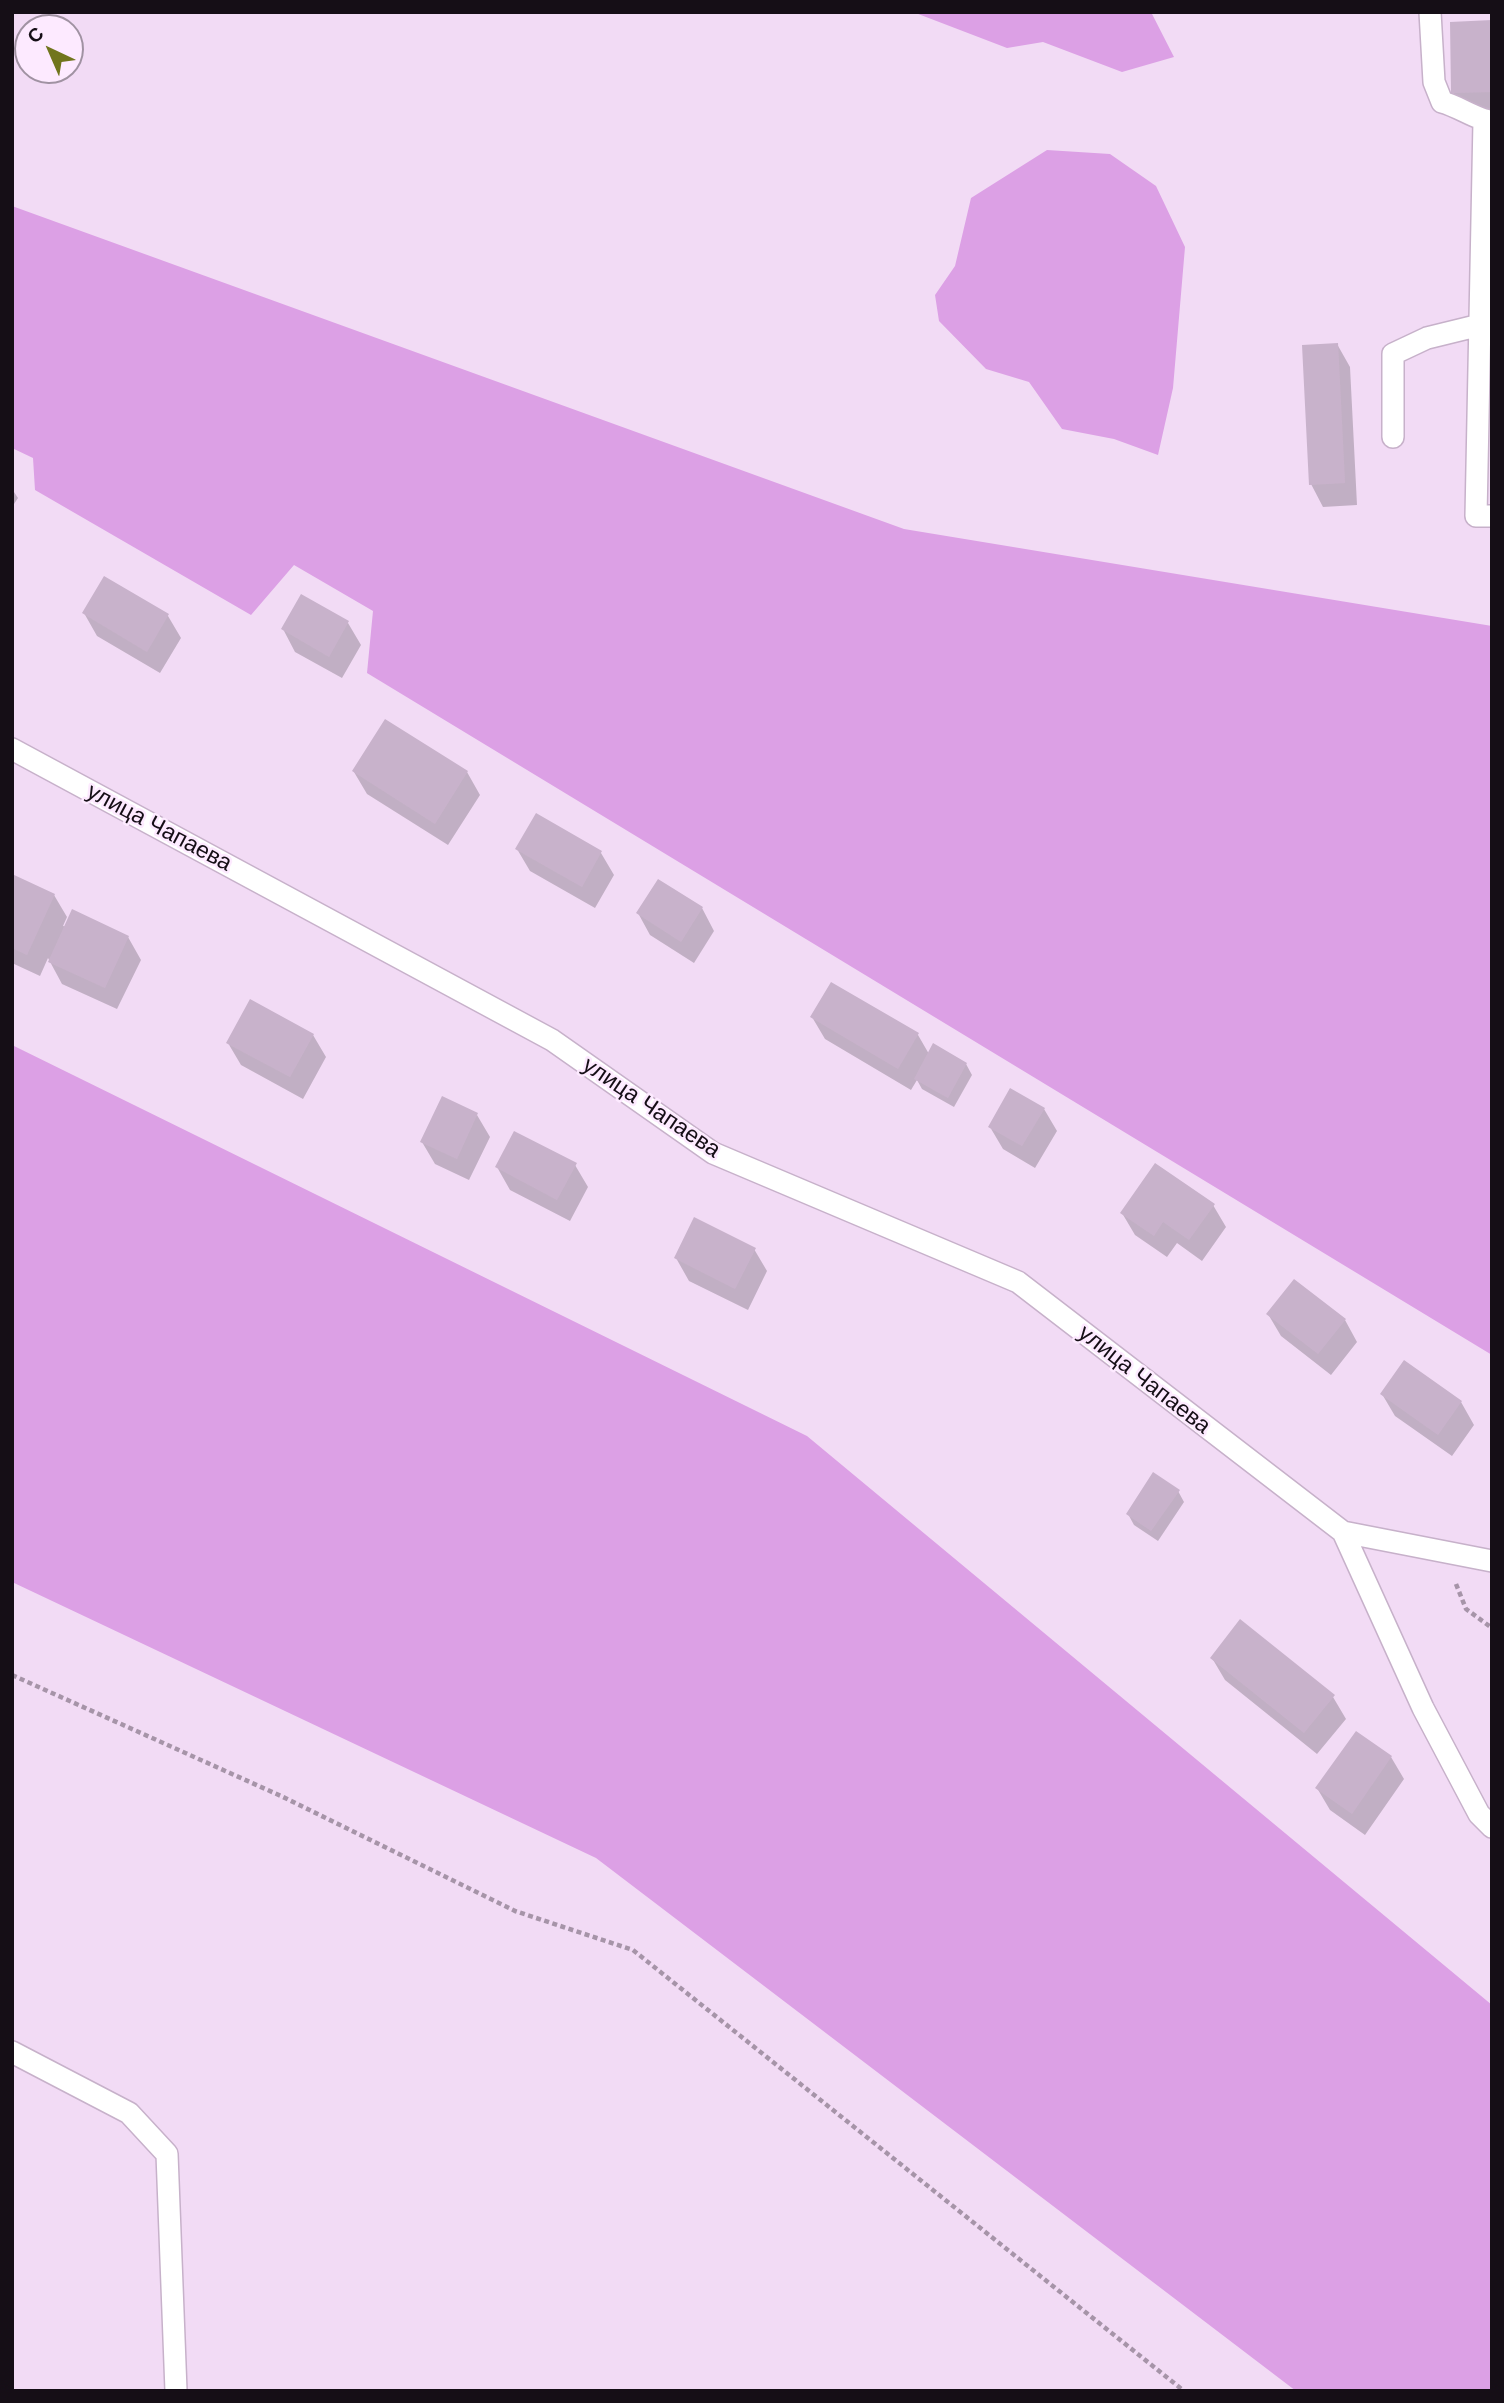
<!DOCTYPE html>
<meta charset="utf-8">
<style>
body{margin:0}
#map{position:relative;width:1504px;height:2403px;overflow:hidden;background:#f2dbf5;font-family:Helvetica,sans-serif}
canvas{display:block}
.frame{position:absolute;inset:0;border:14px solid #150e16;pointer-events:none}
.north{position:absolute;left:14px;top:14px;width:70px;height:70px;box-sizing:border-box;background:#fdeaff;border:2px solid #a092a2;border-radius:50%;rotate:316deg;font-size:19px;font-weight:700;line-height:28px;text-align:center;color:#150e16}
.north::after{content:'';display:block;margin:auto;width:24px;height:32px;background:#71751d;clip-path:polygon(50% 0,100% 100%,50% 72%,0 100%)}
</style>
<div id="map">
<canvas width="1504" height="2403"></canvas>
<div class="frame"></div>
<div class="north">С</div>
</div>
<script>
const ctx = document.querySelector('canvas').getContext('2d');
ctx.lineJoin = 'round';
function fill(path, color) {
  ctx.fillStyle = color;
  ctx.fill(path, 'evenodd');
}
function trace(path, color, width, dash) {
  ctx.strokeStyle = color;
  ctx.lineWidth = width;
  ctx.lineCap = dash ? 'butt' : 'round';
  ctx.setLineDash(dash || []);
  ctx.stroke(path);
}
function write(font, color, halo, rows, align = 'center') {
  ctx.font = font + ' Helvetica,sans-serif';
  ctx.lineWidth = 5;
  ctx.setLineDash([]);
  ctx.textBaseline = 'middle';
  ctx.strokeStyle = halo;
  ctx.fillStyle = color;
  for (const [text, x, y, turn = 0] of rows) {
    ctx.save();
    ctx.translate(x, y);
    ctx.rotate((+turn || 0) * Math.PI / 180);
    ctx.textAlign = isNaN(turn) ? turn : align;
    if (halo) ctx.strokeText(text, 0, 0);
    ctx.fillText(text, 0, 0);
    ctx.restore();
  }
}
const green = new Path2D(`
 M913 12H1151L1174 57 1122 72 1043 42 1007 48Z
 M1047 150 1110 154 1156 186 1185 247 1173 388 1158 455 1114 439 1062 429 1029 382 986 369 939 321 935 295 955 266 971 198Z
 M12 206 904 529 1492 626V1355L367 673 373 611 294 565 251 615 35 490 33 458 12 448Z
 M12 1045 807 1436 1492 2005V2391H1296L596 1858 12 1582Z`);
const shadow = new Path2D(`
 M1492 22V125L1472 126 1453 93Z
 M1337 344 1350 367 1357 505 1323 507 1311 484Z
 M12 489 18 498 12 507Z
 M84 613 168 616 181 638 160 673 97 636Z
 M348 623 361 645 342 678 295 652 283 629Z
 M386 721 467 772 480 795 448 845 367 794 354 772Z
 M517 849 601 853 614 875 595 908 530 871Z
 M12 876 54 895 67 917 63 926 128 937 141 960 117 1009 62 984 48 958 40 976 12 963Z
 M702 908 714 931 694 963 650 935 638 913Z
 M812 1017 918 1035 929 1054 966 1064 972 1075 954 1107 922 1089 917 1080 911 1090 825 1039Z
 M313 1035 326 1057 303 1099 241 1065 228 1043Z
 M1044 1109 1057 1131 1035 1168 1003 1149 990 1127Z
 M477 1115 490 1137 469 1180 435 1164 422 1142Z
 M575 1165 588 1187 570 1221 510 1190 497 1167Z
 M1213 1205 1226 1227 1202 1261 1177 1243 1167 1257 1135 1235 1122 1213Z
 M754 1249 767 1271 748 1310 689 1281 676 1258Z
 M1268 1314 1345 1320 1357 1342 1331 1375 1281 1336Z
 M1382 1394 1461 1402 1474 1425 1452 1456 1395 1416Z
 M1178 1491 1184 1502 1158 1541 1134 1525 1128 1514Z
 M1212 1658 1333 1697 1346 1719 1317 1754 1225 1680Z
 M1391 1757 1404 1779 1365 1835 1330 1810 1317 1788Z`);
const building = new Path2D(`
 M1492 20V92L1451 93 1450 22Z
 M1338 343 1345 483 1309 485 1302 345Z
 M104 576 169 614 147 652 82 613Z
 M301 594 349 621 329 657 281 629Z
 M385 719 468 771 435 824 352 771Z
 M536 813 602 851 582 887 515 849Z
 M12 874 55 894 27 955 12 948Z
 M658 879 703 907 681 942 636 913Z
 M72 909 129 936 105 988 48 962Z
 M831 982 919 1033 898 1069 810 1017Z
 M250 999 314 1034 290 1077 226 1043Z
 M933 1043 967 1063 948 1098 914 1079Z
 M1010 1088 1045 1108 1022 1146 988 1127Z
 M442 1096 478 1113 457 1159 420 1142Z
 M514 1131 577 1163 557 1200 495 1167Z
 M1155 1163 1215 1204 1189 1240 1163 1222 1154 1236 1120 1213Z
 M694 1217 756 1248 735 1289 674 1258Z
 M1294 1279 1346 1319 1318 1354 1266 1314Z
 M1404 1360 1462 1401 1438 1435 1380 1394Z
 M1153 1472 1180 1490 1151 1531 1126 1514Z
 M1240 1619 1335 1695 1304 1733 1210 1658Z
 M1356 1731 1392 1756 1352 1814 1315 1788Z`);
const path = new Path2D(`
 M1456 1584 1466 1609 1492 1628
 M12 1675 281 1796 515 1911 633 1950 1184 2391`);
const lane = new Path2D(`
 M1430 12 1434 82 1442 102C1458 106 1479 121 1492 121
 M1484 121 1476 516H1492
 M1393 437V354L1427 338 1480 325
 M12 749 552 1040 713 1153 1018 1282 1343 1532 1492 1561
 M1343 1532 1423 1708 1479 1814 1492 1827
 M12 2052 129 2113 167 2154 176 2391`);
const streetNames = [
 ["улица Чапаева",159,828,28],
 ["улица Чапаева",651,1108,34],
 ["улица Чапаева",1144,1380,38]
];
fill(green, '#dca0e5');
fill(shadow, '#0003');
fill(building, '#c8b2cb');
trace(lane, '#c7b1ca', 24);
trace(path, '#a694a8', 4.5, [5, 3.5]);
trace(lane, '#fff', 21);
write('23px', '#150e16', '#fdeaff', streetNames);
</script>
